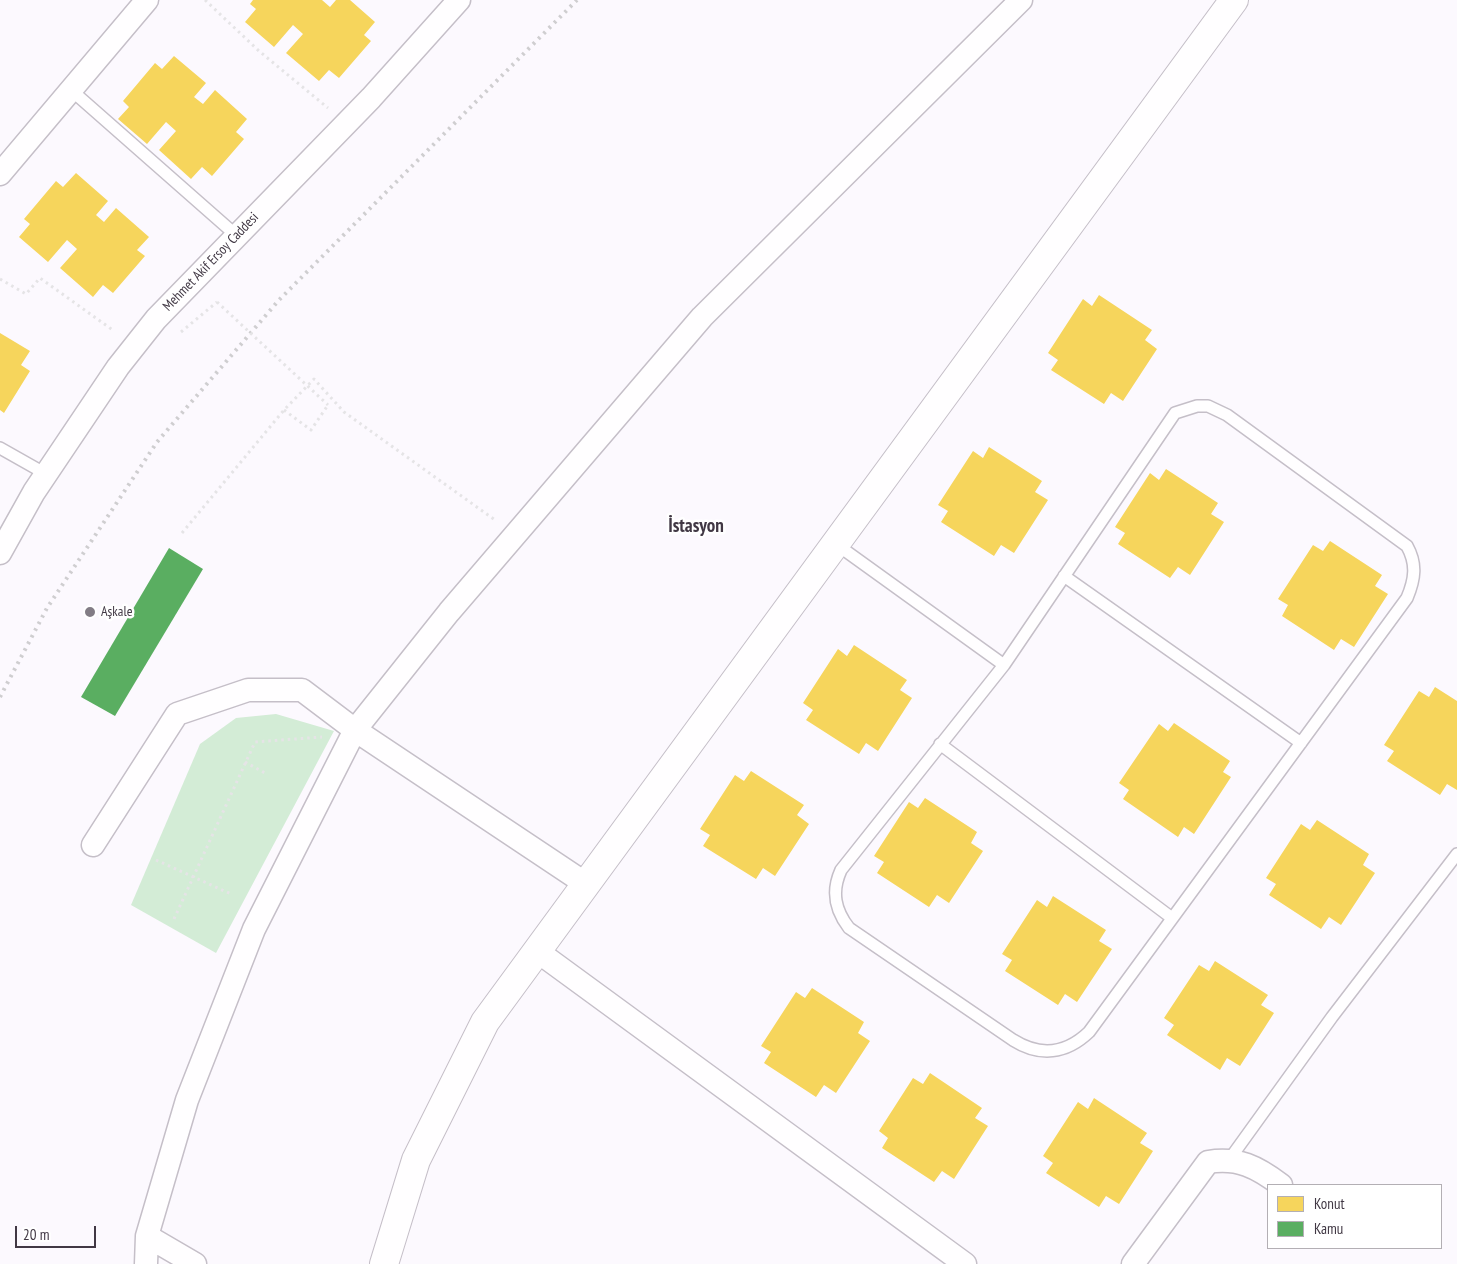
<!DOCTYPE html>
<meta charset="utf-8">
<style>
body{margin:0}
#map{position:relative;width:1457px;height:1264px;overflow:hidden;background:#fcf9fe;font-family:"PT Sans Narrow",sans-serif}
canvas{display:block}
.legend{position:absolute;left:1267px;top:1184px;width:175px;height:65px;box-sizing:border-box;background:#fff;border:1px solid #b3afb4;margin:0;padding:6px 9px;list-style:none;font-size:15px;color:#413844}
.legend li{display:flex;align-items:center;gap:10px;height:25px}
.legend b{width:25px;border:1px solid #b3afb4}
.scale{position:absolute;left:15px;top:1226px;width:81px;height:22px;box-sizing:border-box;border:2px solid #413844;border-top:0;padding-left:6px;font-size:15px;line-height:18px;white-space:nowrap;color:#413844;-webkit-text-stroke:4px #fff;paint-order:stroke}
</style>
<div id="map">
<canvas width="1457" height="1264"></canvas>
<ul class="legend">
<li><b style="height:14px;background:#f6d55c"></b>Konut</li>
<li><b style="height:14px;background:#5aae61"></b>Kamu</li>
</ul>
<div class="scale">20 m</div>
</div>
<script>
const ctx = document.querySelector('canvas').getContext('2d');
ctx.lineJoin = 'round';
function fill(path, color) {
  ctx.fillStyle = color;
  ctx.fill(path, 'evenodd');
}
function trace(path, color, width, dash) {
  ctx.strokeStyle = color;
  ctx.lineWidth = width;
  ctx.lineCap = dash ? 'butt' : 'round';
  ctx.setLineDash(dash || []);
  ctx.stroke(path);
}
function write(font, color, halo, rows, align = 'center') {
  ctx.font = font + ' "PT Sans Narrow",sans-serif';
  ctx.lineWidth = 5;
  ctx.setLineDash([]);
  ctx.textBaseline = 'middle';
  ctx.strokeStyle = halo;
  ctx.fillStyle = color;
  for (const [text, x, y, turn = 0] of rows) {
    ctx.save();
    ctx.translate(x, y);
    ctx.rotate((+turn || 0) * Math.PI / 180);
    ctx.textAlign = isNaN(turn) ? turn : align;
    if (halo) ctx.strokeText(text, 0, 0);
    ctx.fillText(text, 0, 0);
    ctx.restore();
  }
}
const green = new Path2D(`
 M276 714 334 731 216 953 131 905 200 744 236 718Z`);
const homes = new Path2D(`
 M253 0H322L330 7 336 0H350L375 22 364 35 371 41 339 78 329 70 319 81 286 53 303 34 293 25 274 47 245 22 256 9 250 4Z
 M174 56 206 83 194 97 203 104 215 90 247 119 236 132 244 139 212 176 202 167 191 179 159 150 176 131 166 122 147 144 118 119 129 107 123 101 155 63 162 69Z
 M76 173 108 201 96 215 104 222 116 208 149 237 137 250 145 256 113 293 103 285 93 297 60 268 77 249 67 240 48 262 19 237 30 224 24 219 56 181 63 187Z
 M1099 295 1152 330 1145 340 1157 349 1123 401 1111 393 1104 404 1051 370 1058 360 1048 353 1083 299 1092 306Z
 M0 333 30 351 21 365 30 371 4 413 0 410Z
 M989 447 1042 481 1035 492 1048 500 1014 553 1001 545 994 556 941 522 948 511 938 505 973 451 983 458Z
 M1166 469 1218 503 1211 514 1224 522 1190 575 1178 567 1170 578 1118 544 1125 533 1115 527 1150 473 1159 480Z
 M1330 541 1382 575 1375 586 1388 594 1354 647 1341 639 1334 650 1282 616 1288 605 1278 599 1313 545 1323 551Z
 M854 645 907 680 900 690 912 698 878 751 866 743 859 754 806 720 813 710 803 703 838 649 847 656Z
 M1435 687 1457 701V790L1447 784 1440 795 1387 761 1394 751 1384 745 1419 691 1429 697Z
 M1174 723 1230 761 1223 772 1231 777 1194 834 1184 827 1178 837 1123 799 1129 790 1119 783 1159 724 1168 731Z
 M751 771 804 805 797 815 809 824 775 876 763 868 756 879 703 846 710 835 700 829 735 775 744 781Z
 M925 798 977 832 971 843 983 851 949 903 937 895 929 907 877 873 884 862 874 856 909 802 918 808Z
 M1317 820 1369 854 1363 865 1375 873 1341 925 1329 917 1321 929 1269 895 1276 884 1266 878 1301 824 1310 830Z
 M1053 896 1106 930 1099 941 1112 949 1077 1002 1065 994 1058 1005 1005 971 1012 960 1002 954 1037 900 1047 907Z
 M1215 961 1268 995 1261 1005 1274 1013 1240 1066 1227 1058 1220 1070 1167 1035 1174 1025 1164 1018 1199 965 1209 971Z
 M812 988 864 1022 858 1033 870 1041 836 1093 824 1085 816 1097 764 1063 771 1052 761 1046 796 992 805 998Z
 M930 1073 982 1108 975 1118 988 1126 954 1179 942 1171 934 1182 882 1148 888 1138 879 1131 913 1078 923 1084Z
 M1094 1098 1147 1133 1140 1143 1153 1151 1119 1204 1106 1196 1099 1207 1046 1173 1053 1163 1043 1156 1078 1102 1088 1109Z`);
const public = new Path2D(`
 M169 548 203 569 115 716 81 697Z`);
const path = new Path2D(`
 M205 0 259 51 328 108
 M0 279 26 294 40 278 114 331
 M181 332 217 302
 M284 410 311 430 328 405
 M182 533 284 410 314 379 344 412 495 520
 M245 762 265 773
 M156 860 231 894
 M174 919 255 742 322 737`);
const lane = new Path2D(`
 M70 89 237 236
 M1197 406H1208L1227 415 1407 546C1417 564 1415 579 1407 598L1089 1032C1066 1054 1040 1057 1013 1040L849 928C835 910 831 892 841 870L1004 665 1175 413Z
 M0 448 46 474
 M836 544 1004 665
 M1064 576 1301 743
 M940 744 1172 918
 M1229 1160 1332 1017 1457 854`);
const street = new Path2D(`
 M0 174 147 0
 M0 553 34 492 118 367 156 319 371 98 459 0
 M93 845 177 714 248 690H302L355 730 586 884
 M537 951 965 1264
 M147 1236 195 1264
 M146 1264 147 1236 187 1100 254 929 355 730 449 612 702 317 1021 0
 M1133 1264 1208 1162C1238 1157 1257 1167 1281 1185`);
const secondary = new Path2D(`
 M384 1264 416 1160 485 1022 1234 0`);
const rail = new Path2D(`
 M0 697 47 608 157 442 279 300 577 0`);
const pathBridge = new Path2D(`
 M217 302 328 405`);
const markers = [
 [90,612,6,"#827c85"]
];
const streetNames = [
 ["Mehmet Akif Ersoy Caddesi",211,262,-46]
];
const poiNames = [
 ["Aşkale",101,612]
];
const districtNames = [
 ["İstasyon",696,527]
];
fill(green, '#d3ecd6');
fill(homes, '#f6d55c');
fill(public, '#5aae61');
trace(lane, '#c5bfc8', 14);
trace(street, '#c5bfc8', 25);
trace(secondary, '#c5bfc8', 30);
trace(path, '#e5e4e6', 3, [2.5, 4]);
trace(lane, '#fffeff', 11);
trace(street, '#fffeff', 22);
trace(secondary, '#fffeff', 28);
trace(rail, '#cfced0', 4, [2.5, 5]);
trace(pathBridge, '#e5e4e6', 3, [2.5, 4]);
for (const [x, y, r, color] of markers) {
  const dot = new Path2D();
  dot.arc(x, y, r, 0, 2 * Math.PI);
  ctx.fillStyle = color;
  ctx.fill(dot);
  trace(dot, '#fff', 2);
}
write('14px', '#413844', '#fff', streetNames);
write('14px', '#413844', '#fff', poiNames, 'left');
write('bold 19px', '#413844', '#fff', districtNames);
</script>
